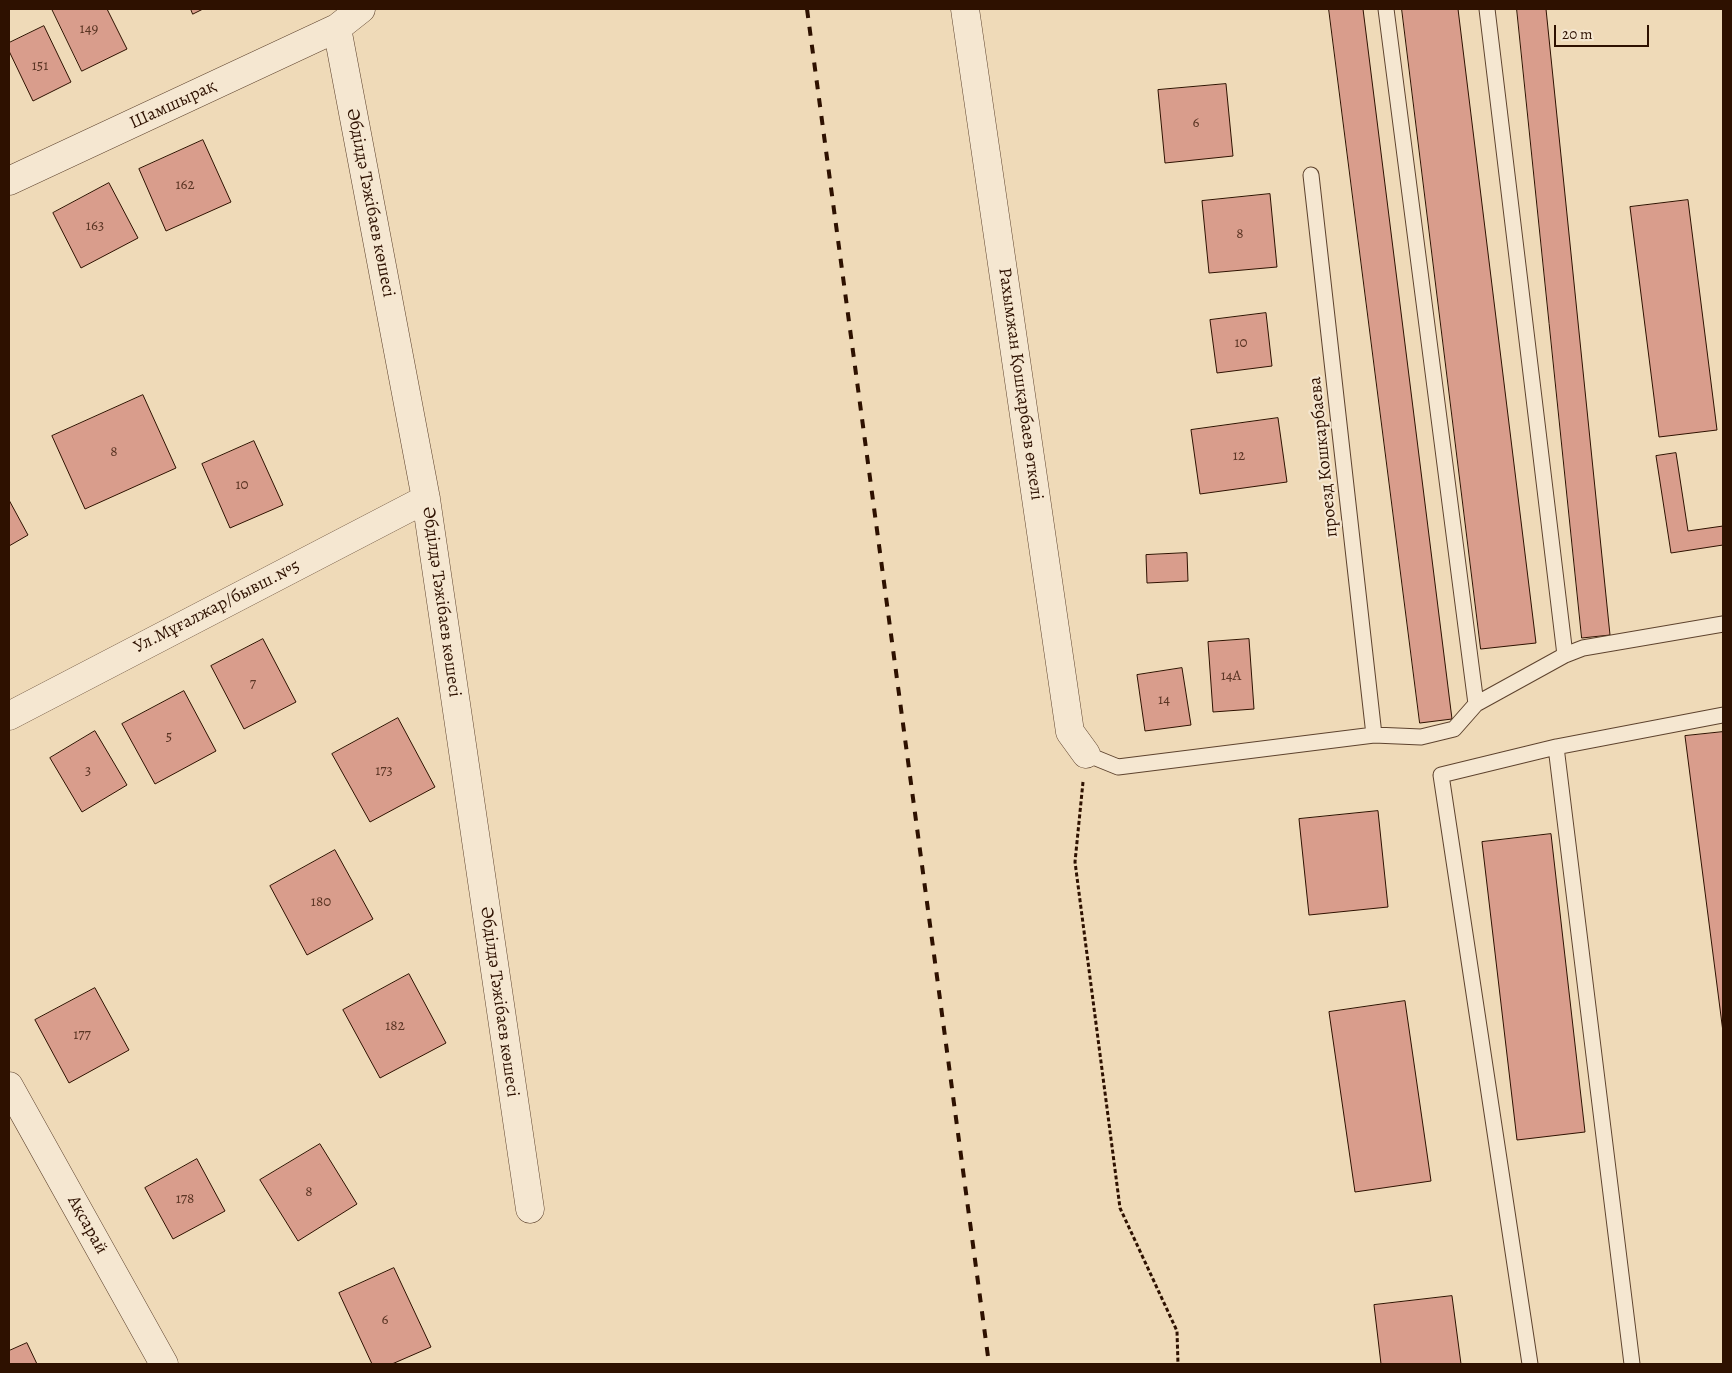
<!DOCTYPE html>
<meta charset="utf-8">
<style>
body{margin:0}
#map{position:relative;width:1732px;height:1373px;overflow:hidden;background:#efdab8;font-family:Alegreya,serif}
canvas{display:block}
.frame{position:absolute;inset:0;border:10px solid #2e1100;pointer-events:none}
.scale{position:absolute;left:1554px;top:25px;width:95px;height:22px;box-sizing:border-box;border:2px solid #2e1100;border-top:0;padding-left:6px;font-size:15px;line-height:18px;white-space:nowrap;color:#2e1100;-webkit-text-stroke:4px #f5e7d1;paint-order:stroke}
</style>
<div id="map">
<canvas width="1732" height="1373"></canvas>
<div class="frame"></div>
<div class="scale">20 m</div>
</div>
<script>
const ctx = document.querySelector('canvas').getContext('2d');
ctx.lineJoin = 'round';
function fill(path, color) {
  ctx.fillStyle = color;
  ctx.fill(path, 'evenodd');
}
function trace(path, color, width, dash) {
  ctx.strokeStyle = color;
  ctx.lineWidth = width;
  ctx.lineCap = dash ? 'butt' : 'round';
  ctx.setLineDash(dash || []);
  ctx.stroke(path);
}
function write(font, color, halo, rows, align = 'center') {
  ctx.font = font + ' Alegreya,serif';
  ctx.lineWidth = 4.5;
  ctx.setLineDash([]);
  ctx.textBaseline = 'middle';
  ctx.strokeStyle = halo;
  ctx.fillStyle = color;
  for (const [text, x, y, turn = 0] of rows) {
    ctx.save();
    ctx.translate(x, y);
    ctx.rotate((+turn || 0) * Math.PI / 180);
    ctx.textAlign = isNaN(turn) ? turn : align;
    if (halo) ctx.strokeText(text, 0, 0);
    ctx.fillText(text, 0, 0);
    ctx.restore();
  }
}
const building = new Path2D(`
 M52 9H107L127 49 82 71Z
 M191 9H203L193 14Z
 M1329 9H1363L1452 719 1420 723Z
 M1402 9H1458L1536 643 1481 649Z
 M1517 9H1546L1610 635 1582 638Z
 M44 26 71 82 33 101 9 51V43Z
 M1226 84 1233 156 1165 163 1158 90Z
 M203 140 231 202 166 231 139 169Z
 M109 183 138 238 81 268 53 213Z
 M1270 194 1277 267 1209 273 1202 201Z
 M1688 200 1717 430 1659 437 1630 207Z
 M1266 313 1272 366 1217 373 1210 320Z
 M143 395 176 468 85 509 52 436Z
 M1278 418 1287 482 1200 494 1191 430Z
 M254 441 283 505 230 528 202 464Z
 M1676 453 1688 531 1723 526V545L1671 553 1656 456Z
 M9 500 28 535 9 546Z
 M1187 553 1188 581 1147 583 1146 555Z
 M263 639 296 702 244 729 211 666Z
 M1249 639 1254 709 1213 712 1208 642Z
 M1182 668 1191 725 1145 731 1137 675Z
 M184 691 216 751 155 784 122 724Z
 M398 718 435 787 370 822 332 754Z
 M95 731 127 785 82 812 50 758Z
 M1723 732V1032L1685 736Z
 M1378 811 1388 907 1309 915 1299 819Z
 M1551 834 1585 1132 1517 1140 1482 842Z
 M335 850 373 919 307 955 270 886Z
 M409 974 446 1043 380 1078 343 1010Z
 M95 988 129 1050 69 1083 35 1020Z
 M1405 1001 1431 1181 1355 1192 1329 1012Z
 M320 1144 357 1204 298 1241 260 1180Z
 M197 1159 225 1211 173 1239 145 1188Z
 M394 1268 431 1347 392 1364H372L339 1293Z
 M1452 1296 1461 1364H1381L1374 1305Z
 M27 1343 37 1364H9V1351Z`);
const path = new Path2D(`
 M1083 782 1075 862 1120 1208 1177 1331 1178 1364`);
const lane = new Path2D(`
 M1386 9 1476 704
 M1487 9 1565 655
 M1311 175 1374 735
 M1556 747 1632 1364
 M1086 754 1118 767 1374 735 1421 737 1454 729 1476 704 1565 655 1583 648 1723 624
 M1530 1364 1441 775 1556 747 1723 715`);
const street = new Path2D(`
 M361 9 337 28 426 499 530 1209
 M965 9 1070 732 1086 754
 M9 181 337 28
 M9 716 426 499
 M9 1086 164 1364`);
const rail = new Path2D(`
 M807 9 989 1364`);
const numberNames = [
 ["149",89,29],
 ["151",40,66],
 ["6",1196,123],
 ["162",185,185],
 ["163",95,226],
 ["8",1240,234],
 ["10",1241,343],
 ["8",114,452],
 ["12",1239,456],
 ["10",242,485],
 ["14А",1231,676],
 ["7",253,684],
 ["14",1164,700],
 ["5",169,737],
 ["3",88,771],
 ["173",384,771],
 ["180",321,902],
 ["182",395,1026],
 ["177",82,1035],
 ["8",309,1192],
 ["178",185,1199],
 ["6",385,1320]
];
const streetNames = [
 ["Шамшырақ",173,105,-25],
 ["Әбділдә Тәжібаев көшесі",370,203,79],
 ["Рахымжан Қошқарбаев өткелі",1020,384,82],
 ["проезд Кошкарбаева",1324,457,-96],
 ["Әбділдә Тәжібаев көшесі",441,602,82],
 ["Ул.Мұғалжар/бывш.№5",217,607,-27],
 ["Әбділдә Тәжібаев көшесі",499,1002,82],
 ["Ақсарай",87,1225,61]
];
fill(building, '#d99d8c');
trace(building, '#2e1100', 1);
trace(lane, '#5e432e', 17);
trace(street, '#5e432e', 29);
trace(path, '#2e1100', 3, [4, 2.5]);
trace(lane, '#f5e7d1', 15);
trace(street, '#f5e7d1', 28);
trace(rail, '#2e1100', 4, [9, 9]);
write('15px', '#593423', null, numberNames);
write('18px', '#2e1100', '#f5e7d1', streetNames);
</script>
